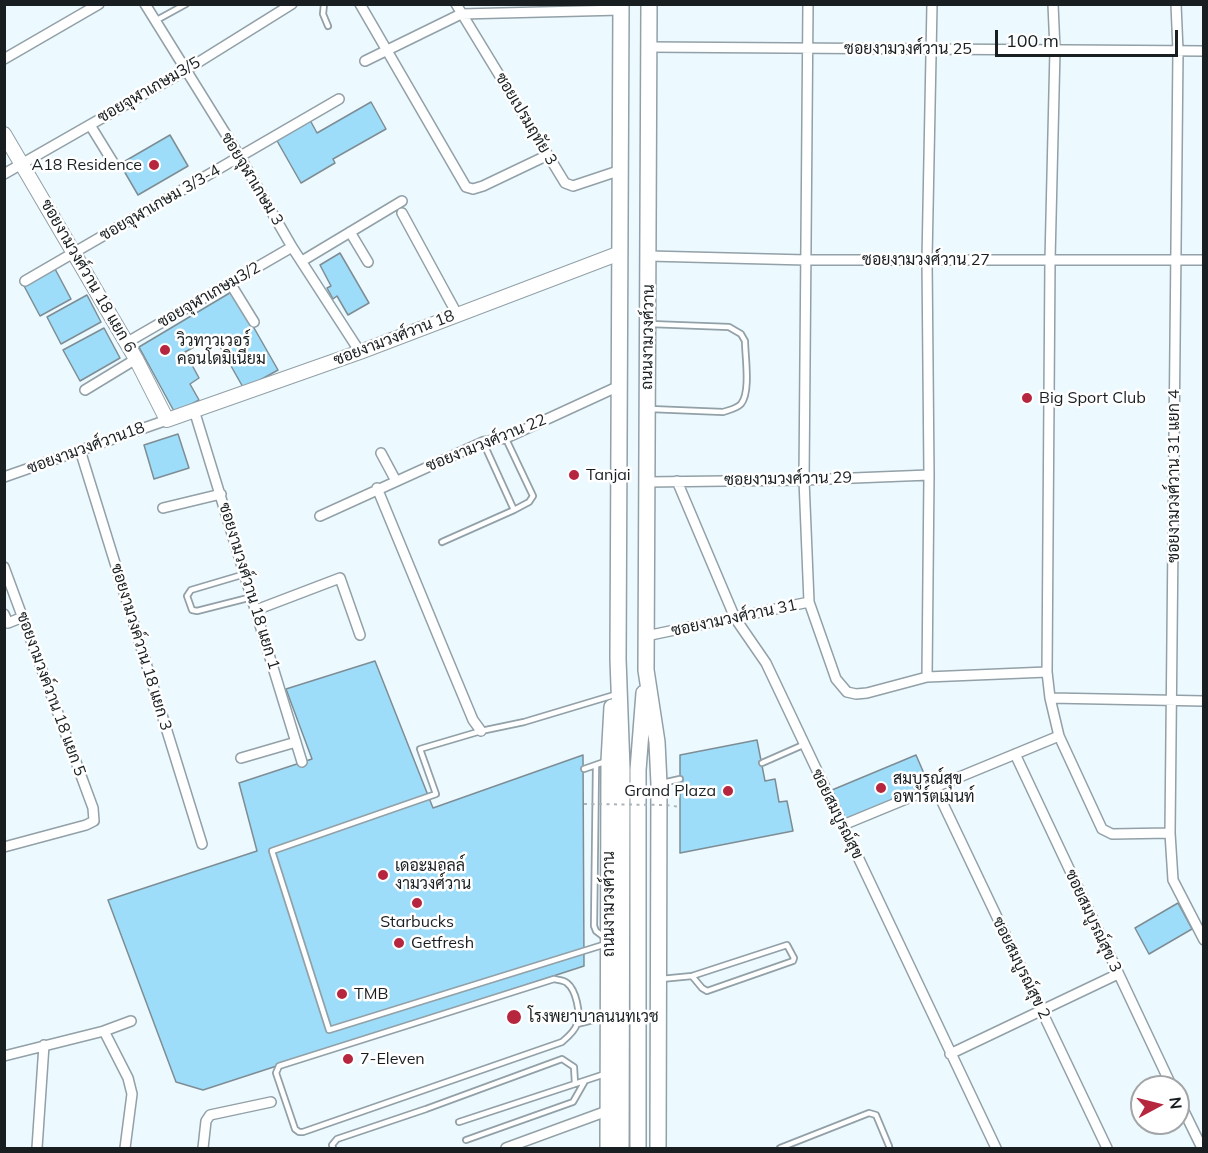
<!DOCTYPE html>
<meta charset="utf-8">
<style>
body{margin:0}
#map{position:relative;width:1208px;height:1153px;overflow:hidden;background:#ecf9ff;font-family:Mulish,sans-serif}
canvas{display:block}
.frame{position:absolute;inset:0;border:6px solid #191f21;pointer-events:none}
.north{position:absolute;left:1130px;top:1075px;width:60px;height:60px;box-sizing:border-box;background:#fff;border:2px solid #a3a5a6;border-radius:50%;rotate:83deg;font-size:16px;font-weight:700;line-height:24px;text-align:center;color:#191f21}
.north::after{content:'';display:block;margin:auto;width:21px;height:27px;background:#b7263f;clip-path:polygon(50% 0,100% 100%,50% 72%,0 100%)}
.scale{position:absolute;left:995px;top:30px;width:183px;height:27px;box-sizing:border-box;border:3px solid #191f21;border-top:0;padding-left:8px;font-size:18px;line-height:21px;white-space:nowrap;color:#191f21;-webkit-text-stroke:4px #fff;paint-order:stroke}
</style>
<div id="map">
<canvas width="1208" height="1153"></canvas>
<div class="frame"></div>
<div class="north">N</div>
<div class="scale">100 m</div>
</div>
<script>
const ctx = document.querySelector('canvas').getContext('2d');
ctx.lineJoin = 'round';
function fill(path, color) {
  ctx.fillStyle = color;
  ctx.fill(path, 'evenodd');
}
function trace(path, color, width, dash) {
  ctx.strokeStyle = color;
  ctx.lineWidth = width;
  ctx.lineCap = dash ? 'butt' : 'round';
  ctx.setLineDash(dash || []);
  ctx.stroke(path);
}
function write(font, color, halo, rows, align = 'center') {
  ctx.font = font + ' Mulish,Sarabun,sans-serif';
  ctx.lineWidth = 5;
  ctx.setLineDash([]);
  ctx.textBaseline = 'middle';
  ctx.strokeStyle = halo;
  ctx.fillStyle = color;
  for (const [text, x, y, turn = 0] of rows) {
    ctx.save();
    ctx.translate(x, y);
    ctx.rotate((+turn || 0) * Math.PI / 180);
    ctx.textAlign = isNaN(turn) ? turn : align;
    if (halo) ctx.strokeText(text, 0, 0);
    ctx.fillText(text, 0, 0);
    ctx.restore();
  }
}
const building = new Path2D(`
 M371 102 386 129 333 159 335 163 301 183 276 139 310 120 317 133Z
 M170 135 188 166 138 195 120 164Z
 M340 253 369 303 348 315 337 296 333 299 327 288 331 286 320 265Z
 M54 267 71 299 40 316 23 284Z
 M233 291 278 370 244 389 214 336 185 352 199 378 190 384 199 400 175 413 139 347Z
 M87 295 101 322 61 344 47 317Z
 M104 328 120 358 80 381 63 350Z
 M178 434 189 468 154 479 144 445Z
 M375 661 433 808 583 755 584 966 203 1090 176 1082 108 900 257 851 239 783 312 759 286 689Z
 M757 740 765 781 775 779 779 802 787 801 793 831 680 853V755Z
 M916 755 929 785 846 820 832 790Z
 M1178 903 1192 929 1149 954 1135 928Z`);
const lane = new Path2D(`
 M324 4 323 14 328 26
 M155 21 186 4
 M650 409 723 412C729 410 736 409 741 404 751 392 745 356 745 341L741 334 729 327 650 324
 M483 442 514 510 529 502 533 496 506 439
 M442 542 514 510
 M245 574 191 590 187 596 192 610 197 611 252 597
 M762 763 803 745
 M596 765 594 926 596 931 604 937
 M584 769 607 761
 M662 783 680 779
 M606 944 329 1030 272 851 436 794 420 749 481 731 524 722 614 695
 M554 979C558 980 564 980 567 983 576 990 581 1013 577 1024 575 1031 568 1037 562 1042L303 1132H299L295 1129 276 1073 279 1066Z
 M661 979 692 976 787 945 794 958 793 961 707 991 702 988 692 976
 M577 1024 605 1017
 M459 1122 605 1074
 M466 1140 573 1102 585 1081
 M333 1148 332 1145 337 1139 426 1109 562 1059 574 1067 575 1084
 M780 1148 869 1113 876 1115 889 1146`);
const street = new Path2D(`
 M145 4 240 157 292 247 360 352
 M360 4 466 187 473 189 483 186 548 155
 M456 4 565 183 573 186 621 170
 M808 4 804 480 809 602 836 679 847 692 856 694 867 693 927 677 1047 672
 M1053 4 1055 50 1050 260 1047 672 1050 698 1059 736 1102 829 1112 834 1170 833
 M1176 4 1178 51 1170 833 1173 880 1204 940
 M649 47 1204 51
 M4 59 99 4
 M365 61 461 14 621 10
 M90 125 114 164
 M4 174 186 70 292 4
 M402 213 457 314
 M350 232 368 262
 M649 256 806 260H1204
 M302 261 402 201
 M25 281 339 99
 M230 283 254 322
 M126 343 292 247
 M85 390 136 359
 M194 410 302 762
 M80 450 202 844
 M381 453 396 481
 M4 477 167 420
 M677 481 735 618 766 663 996 1148
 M647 482 804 480 929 475
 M377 488 443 648 473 720 481 731
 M163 508 221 494
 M320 516 483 442 506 438 619 386
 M4 567 93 808 94 821 86 825 4 847
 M256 610 340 578 360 635
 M4 614 8 623 23 617
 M646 636 809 602
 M927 677 929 475 927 260 932 4
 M1050 698 1204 701
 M1015 754 1172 1087
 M241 758 296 742
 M935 787 1107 1148
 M843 825 1059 736
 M104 1031 128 1078 132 1094 125 1148
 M950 1054 1118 974
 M4 1056 104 1031 131 1021
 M1178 1099 1202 1148
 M37 1148 44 1045
 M203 1148 206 1121 210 1115 271 1102
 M506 1148 607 1111`);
const secondary = new Path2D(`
 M4 134 136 359 167 420 360 352 620 253`);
const primary = new Path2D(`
 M621 4 618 659 622 769 621 1148
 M649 4 646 670 657 742 659 784 658 1148
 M608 1148 609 761 612 707
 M638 1148V770L644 693`);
const pathBridge = new Path2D(`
 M584 804 666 805 680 807`);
const markers = [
 [154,165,6,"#b7263f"],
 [165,350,6,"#b7263f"],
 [1027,398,6,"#b7263f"],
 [574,475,6,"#b7263f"],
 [881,788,6,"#b7263f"],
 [728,791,6,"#b7263f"],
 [383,875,6,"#b7263f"],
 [417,903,6,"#b7263f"],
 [399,943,6,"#b7263f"],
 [342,994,6,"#b7263f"],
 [514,1017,8,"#b7263f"],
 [348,1059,6,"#b7263f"]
];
const streetNames = [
 ["ซอยงามวงศ์วาน 25",908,49],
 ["ซอยจุฬาเกษม3/5",149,90,-30],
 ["ซอยเปรมฤทัย 3",526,119,59],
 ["ซอยจุฬาเกษม 3",252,179,59],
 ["ซอยจุฬาเกษม 3/3-4",160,203,-30],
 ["ซอยงามวงศ์วาน 27",926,260],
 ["ซอยงามวงศ์วาน 18 แยก 6",88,276,60],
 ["ซอยจุฬาเกษม3/2",209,295,-30],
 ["ถนนงามวงศ์วาน",648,337,-89],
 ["ซอยงามวงศ์วาน 18",394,338,-21],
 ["ซอยงามวงศ์วาน 22",486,443,-22],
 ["ซอยงามวงศ์วาน18",86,448,-20],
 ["ซอยงามวงศ์วาน 31 แยก 4",1174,476,-90],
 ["ซอยงามวงศ์วาน 29",788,479,-1],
 ["ซอยงามวงศ์วาน 18 แยก 1",249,586,73],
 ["ซอยงามวงศ์วาน 31",734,618,-12],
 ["ซอยงามวงค์วาน 18 แยก 3",141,647,73],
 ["ซอยงามวงค์วาน 18 แยก 5",51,694,70],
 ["ซอยสมบูรณ์สุข",837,814,64],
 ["ถนนงามวงศ์วาน",609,904,-90],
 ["ซอยสมบูรณ์สุข 3",1093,921,65],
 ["ซอยสมบูรณ์สุข 2",1021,968,64]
];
const poiNames = [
 ["A18 Residence",142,165,"right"],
 ["วิวทาวเวอร์",177,341],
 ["คอนโดมิเนียม",177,359],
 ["Big Sport Club",1039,398],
 ["Tanjai",586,475],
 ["สมบูรณ์สุข",893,779],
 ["อพาร์ตเมนท์",893,797],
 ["Grand Plaza",716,791,"right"],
 ["เดอะมอลล์",395,866],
 ["งามวงศ์วาน",395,884],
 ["Starbucks",417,922,"center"],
 ["Getfresh",411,943],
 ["TMB",354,994],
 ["โรงพยาบาลนนทเวช",528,1017],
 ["7-Eleven",360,1059]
];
fill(building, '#9eddf9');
trace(building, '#7e8d94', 1.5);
trace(lane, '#92a0a7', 8);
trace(street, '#92a0a7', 12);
trace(secondary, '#92a0a7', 16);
trace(primary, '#92a0a7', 18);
trace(lane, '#fff', 4.5);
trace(street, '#fff', 9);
trace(secondary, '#fff', 14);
trace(primary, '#fff', 15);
trace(pathBridge, '#aab4b9', 2, [3, 4.5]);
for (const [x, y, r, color] of markers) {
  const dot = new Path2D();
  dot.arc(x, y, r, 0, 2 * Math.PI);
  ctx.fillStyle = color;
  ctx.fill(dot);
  trace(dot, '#fff', 2);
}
write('16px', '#191f21', '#fff', streetNames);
write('16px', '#191f21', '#fff', poiNames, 'left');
</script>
